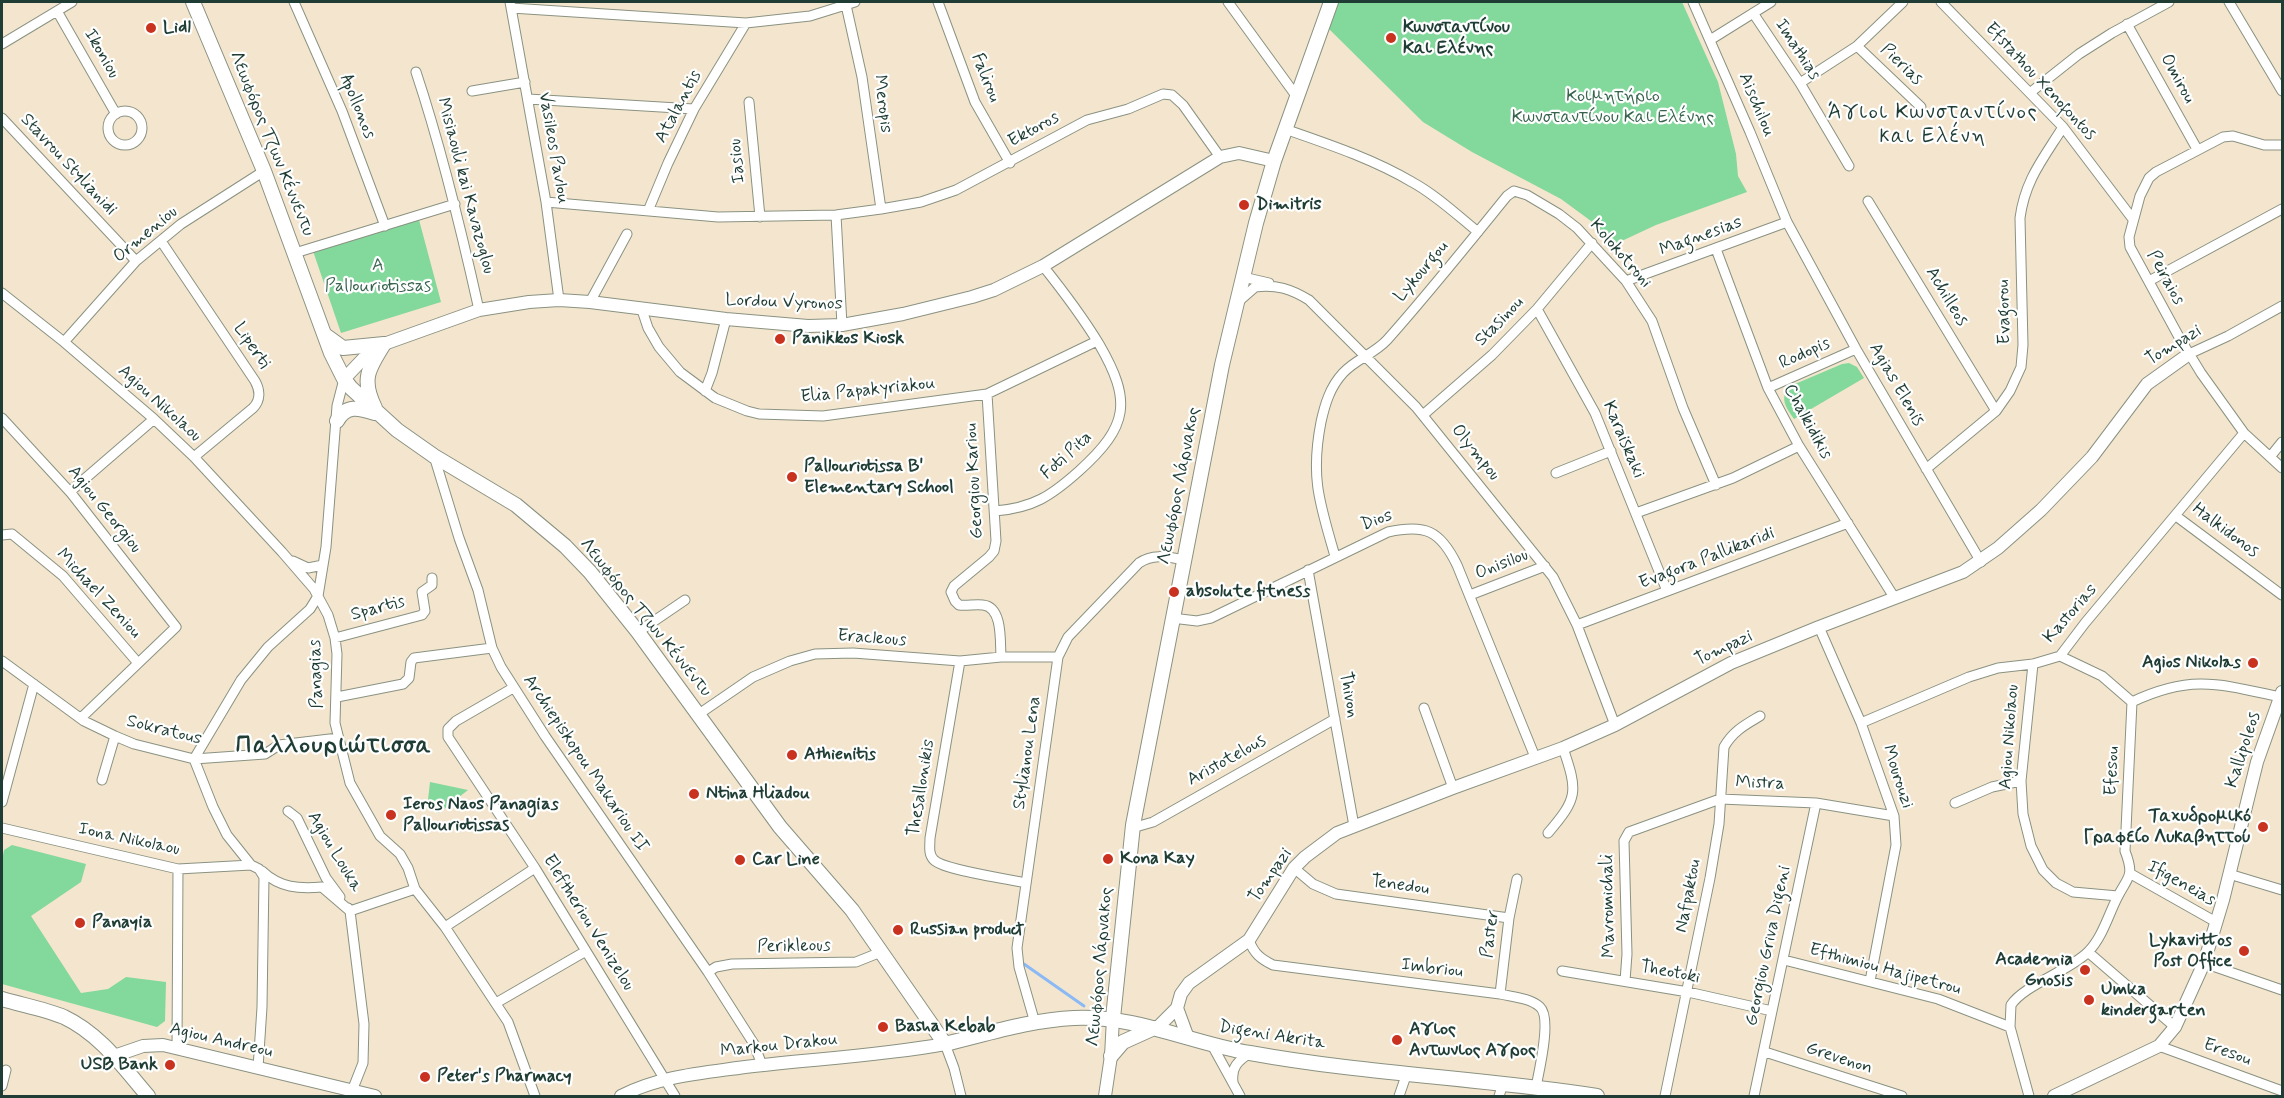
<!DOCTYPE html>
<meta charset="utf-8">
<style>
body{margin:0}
#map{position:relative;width:2284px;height:1098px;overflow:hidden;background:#f4e6ce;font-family:Mynerve,sans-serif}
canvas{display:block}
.frame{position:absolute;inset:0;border:3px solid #1f3d34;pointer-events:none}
</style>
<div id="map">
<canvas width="2284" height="1098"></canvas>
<div class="frame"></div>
</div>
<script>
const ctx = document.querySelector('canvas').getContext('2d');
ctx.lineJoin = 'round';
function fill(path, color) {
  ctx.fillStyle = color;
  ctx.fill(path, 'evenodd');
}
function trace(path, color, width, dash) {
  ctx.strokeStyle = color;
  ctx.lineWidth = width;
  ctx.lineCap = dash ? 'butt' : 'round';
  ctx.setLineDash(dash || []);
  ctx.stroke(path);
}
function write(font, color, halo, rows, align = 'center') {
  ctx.font = font + ' Mynerve,sans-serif';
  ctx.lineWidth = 4.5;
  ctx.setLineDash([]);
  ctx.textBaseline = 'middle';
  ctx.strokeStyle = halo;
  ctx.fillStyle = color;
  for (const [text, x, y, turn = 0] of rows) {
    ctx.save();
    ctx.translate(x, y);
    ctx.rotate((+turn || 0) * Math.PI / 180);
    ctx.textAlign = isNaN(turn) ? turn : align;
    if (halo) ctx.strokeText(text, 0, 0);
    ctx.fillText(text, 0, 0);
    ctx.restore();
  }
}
const green = new Path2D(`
 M1338 2H1682L1718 82 1736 154 1738 176 1747 192 1656 225 1611 246 1591 221 1561 199 1472 152 1423 122 1329 29Z
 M418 216 441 302 341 333 313 251Z
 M1849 363 1857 367 1864 378 1794 419C1786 407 1780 400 1788 387L1842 364Z
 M430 782 468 790 439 813 427 809Z
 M12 845 86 864 81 882 31 916 81 993 108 989 126 977 166 982 165 1021 157 1027 2 984V860L4 850Z`);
const stream = new Path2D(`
 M1024 964 1084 1006`);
const street = new Path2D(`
 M294 2 342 111 385 226
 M510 2 546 202 559 300
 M938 2 975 102 1010 163
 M1228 2 1297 97
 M1693 2 1750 132 1787 222 1856 349 1981 562
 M1941 2 2063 127 2132 218
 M2229 2 2282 91
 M846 5 862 77 881 209
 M511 8 746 23 810 16 855 2
 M57 11 116 114
 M1753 13 1800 83 1849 166
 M2127 24 2197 149
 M1710 40 1771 2
 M2 44 72 2
 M1857 46 1921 107
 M416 72C442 150 461 229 479 310
 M1800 83 1857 46 1903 2
 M472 91 525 82
 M2031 92 2079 54 2112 33 2169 2
 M528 99 694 109
 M749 102 760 217
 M108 128a17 17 0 1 1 34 0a17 17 0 1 1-34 0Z
 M2 118 136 261
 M1285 129C1328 144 1373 159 1412 182 1436 195 1457 215 1478 232
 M2282 145H2264L2233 136 2223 137 2156 172 2149 178 2140 196 2129 237 2130 247 2179 337 2201 373 2244 433 2282 468
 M1868 201 1996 411
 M546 202 718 217 836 215 881 209 921 202 956 190 1087 120 1128 109 1163 94 1172 95 1183 105 1220 157
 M648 211 668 163 694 109 746 23
 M836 215 842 325
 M161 241 255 381C260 390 261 400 253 408L194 457
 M1716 249 1768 388 1799 446 1894 597
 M295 253 455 204
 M1243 277 1269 283
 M1626 281 1787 222
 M2149 281 2282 209
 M2 293 64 342 154 419 194 457 282 552 314 589 328 615 335 638 337 654 335 723 350 783 380 836 400 854 408 868 415 889 445 927 508 1022 535 1096
 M1239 301 1255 287C1276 284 1291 289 1309 300L1416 407 1553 577 1577 625 1615 725
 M590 302 627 234
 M1537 309 1595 413 1667 591
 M642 310 648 328 659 347 680 372 715 398 747 411 759 414 823 416 987 394 1097 341
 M64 342 136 261 181 224 264 171
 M2189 354 2228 336 2282 306
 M1768 388 1856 349
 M705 391 712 373 726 319
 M987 394 996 541 994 551 989 557 954 586 951 592 955 601 959 605C967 606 975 604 983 605 1003 607 1000 642 1001 657
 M1423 415 1492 355 1537 309 1592 243
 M2 418 71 493 176 627 81 718
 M434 456 459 538 478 590 492 648 501 667 545 736 708 972 754 1044 762 1065
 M2270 457 2282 442
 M1926 469 1996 411 2010 391 2021 367 2023 345 2020 218C2025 180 2043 159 2063 127
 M1556 473 1611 451
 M71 493 73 489 154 419
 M995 511C1033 508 1051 496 1079 471 1129 426 1132 401 1099 344 1082 316 1063 291 1043 266
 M1636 513 1733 478 1799 446
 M2176 516 2282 595
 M2 535 12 534 63 576 138 663
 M1335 556C1320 504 1310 478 1321 422 1325 404 1330 387 1343 373 1356 359 1374 354 1387 340 1428 294 1468 244 1507 196L1514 191 1527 195 1559 214 1577 228 1626 281 1652 321 1683 408 1716 485
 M293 561 308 568 323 565
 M1308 570 1354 826
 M1470 595 1545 566
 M1172 618 1197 621 1211 618 1388 532C1425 524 1440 530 1457 565L1535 757
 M1577 625 1848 523
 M1819 627 1861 723 1894 816 1896 845 1870 981
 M638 632 685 600
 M335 638 422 615 425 611 422 592 432 585V578
 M2060 656 2102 676 2132 702
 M2 661 84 721 115 736 134 744 194 759 265 754 279 745 338 738
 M960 661 930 838C930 846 928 854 934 860 944 870 1008 879 1026 883
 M2033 664 2021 781 2023 814 2031 846 2043 870 2056 883 2073 892 2118 896
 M513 688 456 721 448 729V737L535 868 675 1096
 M337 697 403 684 409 678 411 662 414 658 492 648
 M2132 702C2191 674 2220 684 2280 697
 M1424 708 1453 788
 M699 714 753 677 790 661 815 654 853 653 960 661 1001 657H1058
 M1861 723 1969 677 1998 668 2033 664 2060 656 2085 623 2244 433
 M194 759 241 680 268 647 310 609 318 596 326 547 337 406 344 379
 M194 759 213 807 227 835 251 865 259 869 264 877 262 1007 258 1068
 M102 780 115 736
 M2 802 34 684
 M1955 803 1992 787 2021 781
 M288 811 297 818 326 878 340 897
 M1133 825 1139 826 1153 822 1335 719
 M2 828 178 869 251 865
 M1548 833C1578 798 1578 792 1563 748
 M1294 868 1313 884 1336 894 1509 918
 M262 871C280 888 299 889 322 887L350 911 364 1024 363 1063 350 1096
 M2131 874 2216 922
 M2229 874 2282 890
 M348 908 350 911 415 889
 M445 927 535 868
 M1249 940C1254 954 1261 959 1273 965L1500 994C1513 997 1530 998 1540 1007 1552 1018 1539 1071 1536 1087
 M2088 952 2175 1027
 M1784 960 1938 999 2010 1027
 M2204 963 2282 990
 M1562 971 1688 992 1772 1011
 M708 972 716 967 732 964 856 962 881 952
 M1625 981 1627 954 1624 841 1629 832 1720 799 1816 803 1894 816
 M1500 994 1509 918 1517 879
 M496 1003 586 951
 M1035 1023 1019 967 1017 948 1058 657 1068 637 1139 563C1153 553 1168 557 1184 560
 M945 1044 954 1068 961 1096
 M1212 1045 1240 1096
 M2159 1046 2282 1091
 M177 1048 178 869
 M1765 1052 1902 1096
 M1233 1082C1231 1067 1238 1061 1250 1053
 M2 1086 6 1070
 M1399 1096 1407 1073
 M1499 1096 1503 1084
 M1665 1096 1710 878 1719 824 1724 747C1733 731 1745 725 1760 716
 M1754 1096 1816 803
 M2029 1096 2010 1027 2011 1005C2024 985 2069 971 2088 952 2102 938 2108 916 2117 898 2128 876 2135 877 2125 851L2132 702`);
const secondary = new Path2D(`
 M344 379 363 359 384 344 479 310 529 302 559 300 590 302 726 319 808 326 842 325 903 314 972 297 994 290 1043 266 1220 157 1239 153 1274 161
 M1177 1008 1188 1038
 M1157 1028 1177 1008 1181 994 1189 983 1249 940 1294 868 1305 857 1337 833 1453 788 1563 748 1615 725 1731 663 1819 627 1963 572 1998 548 2041 510 2092 457 2147 384 2189 354
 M114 1056 143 1046 163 1045 375 1096
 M621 1096C659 1076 703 1073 745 1067 812 1059 879 1056 945 1044
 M1105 1096 1111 1056 1113 1018
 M2054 1096 2159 1046 2175 1027 2204 963 2223 900 2257 762 2282 692`);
const primary = new Path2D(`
 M193 2 264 171 331 353 344 379 351 388 397 430 434 456 516 505 565 546 590 572 638 632 780 827 852 910 945 1044C987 1034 1030 1020 1074 1018 1135 1015 1191 1043 1250 1053 1365 1074 1482 1078 1597 1096
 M325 335 343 348 384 344
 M375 408C361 380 368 369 384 344
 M337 421C346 404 359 408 375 413
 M2 999C22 1005 45 1009 64 1017 100 1034 123 1067 148 1096
 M1113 1018 1133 825 1222 365 1256 223 1274 161 1331 2
 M1111 1056 1123 1042 1154 1028`);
const markers = [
 [151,28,6,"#c8321e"],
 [1391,38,6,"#c8321e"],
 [1244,205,6,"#c8321e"],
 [780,339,6,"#c8321e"],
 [792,477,6,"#c8321e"],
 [1174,592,6,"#c8321e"],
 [2253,663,6,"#c8321e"],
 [792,755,6,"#c8321e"],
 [694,794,6,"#c8321e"],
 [391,815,6,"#c8321e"],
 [2263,827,6,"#c8321e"],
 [1108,859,6,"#c8321e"],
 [740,860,6,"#c8321e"],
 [80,923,6,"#c8321e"],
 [898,930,6,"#c8321e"],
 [2244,951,6,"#c8321e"],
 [2085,970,6,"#c8321e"],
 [2089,1000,6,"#c8321e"],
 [883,1027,6,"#c8321e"],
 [1397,1040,6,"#c8321e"],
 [170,1065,6,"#c8321e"],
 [425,1077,6,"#c8321e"]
];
const poiNames = [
 ["Lidl",163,28],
 ["Κωνσταντίνου",1403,28],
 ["Και Ελένης",1403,49],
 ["Dimitris",1256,205],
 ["Panikkos Kiosk",792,339],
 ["Pallouriotissa B'",804,467],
 ["Elementary School",804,488],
 ["absolute fitness",1186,592],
 ["Agios Nikolas",2241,663,"right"],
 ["Athienitis",804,755],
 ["Ntina Hliadou",706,794],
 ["Ieros Naos Panagias",403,805],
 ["Pallouriotissas",403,826],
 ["Ταχυδρομικό",2251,817,"right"],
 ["Γραφείο Λυκαβηττού",2251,838,"right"],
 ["Kona Kay",1120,859],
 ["Car Line",752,860],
 ["Panayia",92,923],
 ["Russian product",910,930],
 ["Lykavittos",2232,941,"right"],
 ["Post Office",2232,962,"right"],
 ["Academia",2073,960,"right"],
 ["Gnosis",2073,981,"right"],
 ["Umka",2101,990],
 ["kindergarten",2101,1011],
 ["Basha Kebab",895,1027],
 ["Αγιος",1409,1030],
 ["Αντωνιος Αγρος",1409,1051],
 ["USB Bank",158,1065,"right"],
 ["Peter's Pharmacy",437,1077]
];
const streetNames = [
 ["Imathias",1797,50,57],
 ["Ikoniou",101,54,60],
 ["Pierias",1901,65,44],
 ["Falirou",985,78,68],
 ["Omirou",2177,79,61],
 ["Efstathou Xenofontos",2040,82,47],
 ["Meropis",882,104,83],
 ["Aischilou",1756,105,67],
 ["Apollonos",357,107,68],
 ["Atalantis",679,107,-62],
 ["Ektoros",1034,130,-29],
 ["Λεωφόρος Τζων Κέννεντυ",271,144,68],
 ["Vasileos Pavlou",553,148,80],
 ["Iasiou",738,161,-95],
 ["Stavrou Stylianidi",68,165,47],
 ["Misiaouli kai Kavazoglou",465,186,75],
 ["Ormeniou",146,235,-40],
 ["Magnesias",1701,237,-20],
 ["Kolokotroni",1620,254,49],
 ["Lykourgou",1422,272,-50],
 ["Peiraios",2165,278,61],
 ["Achilleos",1946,297,59],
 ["Lordou Vyronos",784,303,2],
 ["Evagorou",2005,312,-91],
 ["Stasinou",1500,322,-46],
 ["Liperti",251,346,56],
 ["Tompazi",2174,346,-31],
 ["Rodopis",1805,354,-24],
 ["Agias Elenis",1896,385,60],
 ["Elia Papakyriakou",868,391,-6],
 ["Agiou Nikolaou",159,404,42],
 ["Chalkidikis",1807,422,61],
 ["Karaiskaki",1623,440,67],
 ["Olympou",1475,453,51],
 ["Foti Pita",1067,456,-42],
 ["Georgiou Kariou",975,481,-93],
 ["Λεωφόρος Λάρνακος",1180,486,-79],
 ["Agiou Georgiou",104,510,51],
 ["Dios",1377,521,-20],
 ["Halkidonos",2225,531,37],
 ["Evagora Pallikaridi",1707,559,-21],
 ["Onisilou",1502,565,-22],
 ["Michael Zeniou",98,594,47],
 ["Spartis",378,609,-15],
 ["Kastorias",2071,614,-49],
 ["Λεωφόρος Τζων Κέννεντυ",645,618,51],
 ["Eracleous",872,639,4],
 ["Tompazi",1724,649,-25],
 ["Panagias",317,674,-92],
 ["Thivon",1348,695,80],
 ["Sokratous",164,731,14],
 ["Agiou Nikolaou",2010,737,-86],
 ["Kallipoleos",2244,750,-72],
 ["Stylianou Lena",1028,753,-82],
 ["Aristotelous",1227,761,-29],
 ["Archiepiskopou Makariou II",585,764,56],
 ["Efesou",2113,771,-87],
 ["Mourouzi",1897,777,72],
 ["Mistra",1760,784,2],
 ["Thesallonikis",922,788,-81],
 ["Iona Nikolaou",129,840,12],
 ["Agiou Louka",334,852,59],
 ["Tompazi",1271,876,-55],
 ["Ifigeneias",2181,884,29],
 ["Tenedou",1400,886,8],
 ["Nafpaktou",1689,896,-79],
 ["Mavromichali",1609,906,-91],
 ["Eleftheriou Venizelou",588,923,58],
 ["Paster",1491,934,-82],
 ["Georgiou Griva Digeni",1769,946,-78],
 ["Perikleous",794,947,-1],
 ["Λεωφόρος Λάρνακος",1101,967,-85],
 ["Imbriou",1432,969,7],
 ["Efthimiou Hajipetrou",1885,970,15],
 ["Theotoki",1670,973,11],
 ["Digeni Akrita",1272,1036,9],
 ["Agiou Andreou",221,1041,13],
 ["Markou Drakou",779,1046,-6],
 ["Eresou",2227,1053,20],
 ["Grevenon",1839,1059,18]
];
const parkNames = [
 ["Κοιμητήριο",1613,97],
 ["Κωνσταντίνου Και Ελένης",1613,118],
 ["A",378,266],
 ["Pallouriotissas",378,287]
];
const quarterNames = [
 ["Άγιοι Κωνσταντίνος",1933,114],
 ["και Ελένη",1933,138]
];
const districtNames = [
 ["Παλλουριώτισσα",334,747]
];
fill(green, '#83d89b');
trace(stream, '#8ab9f5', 3);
trace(street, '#8a9281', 11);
trace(secondary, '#8a9281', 14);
trace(primary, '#8a9281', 16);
trace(street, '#fff', 9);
trace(secondary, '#fff', 12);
trace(primary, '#fff', 14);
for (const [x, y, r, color] of markers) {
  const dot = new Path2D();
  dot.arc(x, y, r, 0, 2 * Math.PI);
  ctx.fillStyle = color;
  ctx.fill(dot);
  trace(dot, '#fff', 2);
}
write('bold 18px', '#1f3d34', '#fff', poiNames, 'left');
write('18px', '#1f3d34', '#fff', streetNames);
write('18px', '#38644e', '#fff', parkNames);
ctx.letterSpacing = '1.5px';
write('21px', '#1f3d34', '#fff', quarterNames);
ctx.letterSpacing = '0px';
ctx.letterSpacing = '1.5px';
write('bold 24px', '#1f3d34', '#fff', districtNames);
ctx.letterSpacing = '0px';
</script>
